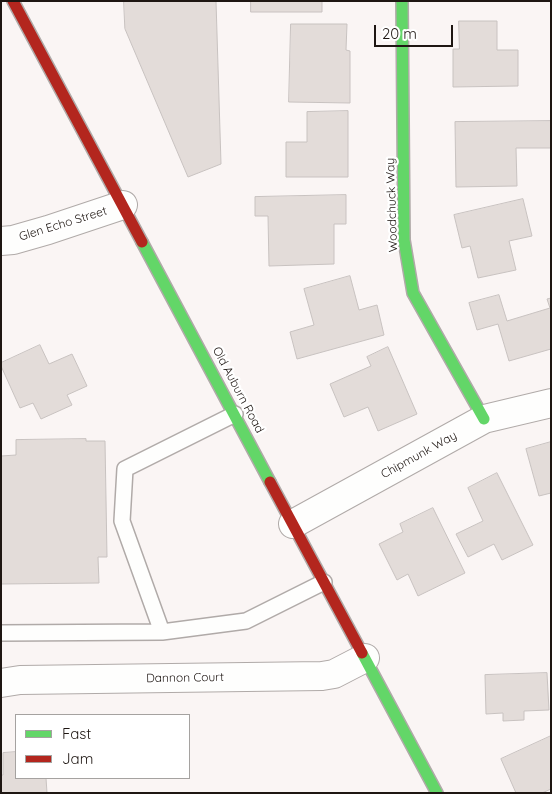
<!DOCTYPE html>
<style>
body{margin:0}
#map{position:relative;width:552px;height:794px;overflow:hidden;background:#faf5f4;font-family:Quicksand,sans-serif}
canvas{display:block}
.frame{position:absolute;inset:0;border:2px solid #1e1612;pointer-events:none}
.legend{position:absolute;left:15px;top:714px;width:175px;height:65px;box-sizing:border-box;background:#fff;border:1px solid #a5a2a0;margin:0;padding:6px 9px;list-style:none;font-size:15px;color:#1e1612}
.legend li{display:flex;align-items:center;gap:10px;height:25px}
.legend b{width:25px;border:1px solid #a5a2a0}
.scale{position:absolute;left:374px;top:25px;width:79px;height:22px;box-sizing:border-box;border:2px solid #1e1612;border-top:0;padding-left:6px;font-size:15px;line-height:18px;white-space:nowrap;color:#1e1612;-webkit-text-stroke:4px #fff;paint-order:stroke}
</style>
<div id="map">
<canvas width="552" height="794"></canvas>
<div class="frame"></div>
<ul class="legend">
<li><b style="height:6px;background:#63d668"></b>Fast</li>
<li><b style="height:6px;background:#b3261e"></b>Jam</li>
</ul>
<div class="scale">20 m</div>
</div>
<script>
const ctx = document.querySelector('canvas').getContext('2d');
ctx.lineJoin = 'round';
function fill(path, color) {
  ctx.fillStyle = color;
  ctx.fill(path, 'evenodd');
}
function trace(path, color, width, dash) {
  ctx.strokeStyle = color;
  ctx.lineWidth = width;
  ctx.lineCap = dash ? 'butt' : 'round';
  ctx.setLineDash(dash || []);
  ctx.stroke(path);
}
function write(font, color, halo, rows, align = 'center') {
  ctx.font = font + ' Quicksand,sans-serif';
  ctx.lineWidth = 4.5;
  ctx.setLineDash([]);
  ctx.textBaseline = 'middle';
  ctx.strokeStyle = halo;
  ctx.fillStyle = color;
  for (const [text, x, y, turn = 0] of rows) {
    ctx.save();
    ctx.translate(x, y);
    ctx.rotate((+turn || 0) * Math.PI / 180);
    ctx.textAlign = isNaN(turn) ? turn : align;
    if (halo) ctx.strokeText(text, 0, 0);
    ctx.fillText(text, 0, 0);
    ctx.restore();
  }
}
const building = new Path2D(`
 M124 1H216L221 164 188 177 125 29Z
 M251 1H322V12H251Z
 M459 21H497V50H518V86L453 87V49H459Z
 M291 24H347L346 50 350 51V103L289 102Z
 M348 111V177H286V142H307V112Z
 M551 121V148H516L517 186 456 187 455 122Z
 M346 195V224H334V264L269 266 268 216H255V197Z
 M523 199 532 236 509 241 516 270 478 278 470 246 462 248 454 215Z
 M350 276 359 310 377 305 384 335 297 359 290 332 314 325 304 289Z
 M499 295 507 321 550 308 547 299 551 298V349L509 361 498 324 477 330 469 303Z
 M40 345 49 364 72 354 87 386 67 395 72 405 41 419 33 403 20 408 1 366V363Z
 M388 347 417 414 378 431 368 407 344 417 330 384 371 366 367 357Z
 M86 439V441H105L107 557H98L99 583 1 584V456L16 455V440Z
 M551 442V493L539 496 526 449Z
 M497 473 533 545 502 560 494 544 468 557 456 534 483 521 468 488Z
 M433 508 465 573 418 596 408 574 397 580 379 544 403 532 400 524Z
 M547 673 549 710 524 711V720L503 721V713L486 714 485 675Z
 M551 736V789L542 793H516L501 759Z
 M16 752V778H46L47 793H1V775H3V753Z`);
const lane = new Path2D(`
 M162 632 122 521 125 469 235 414
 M1 633 162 632 246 621 324 582`);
const street = new Path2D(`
 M1 241 13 240 48 230 123 205
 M293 524 484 419 551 403
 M1 683 20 680 322 676 334 674 365 658`);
const fast = new Path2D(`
 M402 1 404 240 413 293 484 419
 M142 242 270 482
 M362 653 437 793`);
const jam = new Path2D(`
 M13 1 142 242
 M270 482 362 653`);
const streetNames = [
 ["Woodchuck Way",392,205,-92],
 ["Glen Echo Street",63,224,-17],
 ["Old Auburn Road",238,390,62],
 ["Chipmunk Way",419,455,-29],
 ["Dannon Court",185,678,-1]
];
fill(building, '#e3dcd9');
trace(building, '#c8c2c0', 1);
trace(lane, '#b0aaa8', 18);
trace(street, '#b0aaa8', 30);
trace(fast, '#b0aaa8', 14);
trace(jam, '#b0aaa8', 14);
trace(lane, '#fefefd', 15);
trace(street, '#fefefd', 28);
trace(fast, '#63d668', 11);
trace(jam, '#b3261e', 11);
write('12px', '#1e1612', '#fff', streetNames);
</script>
